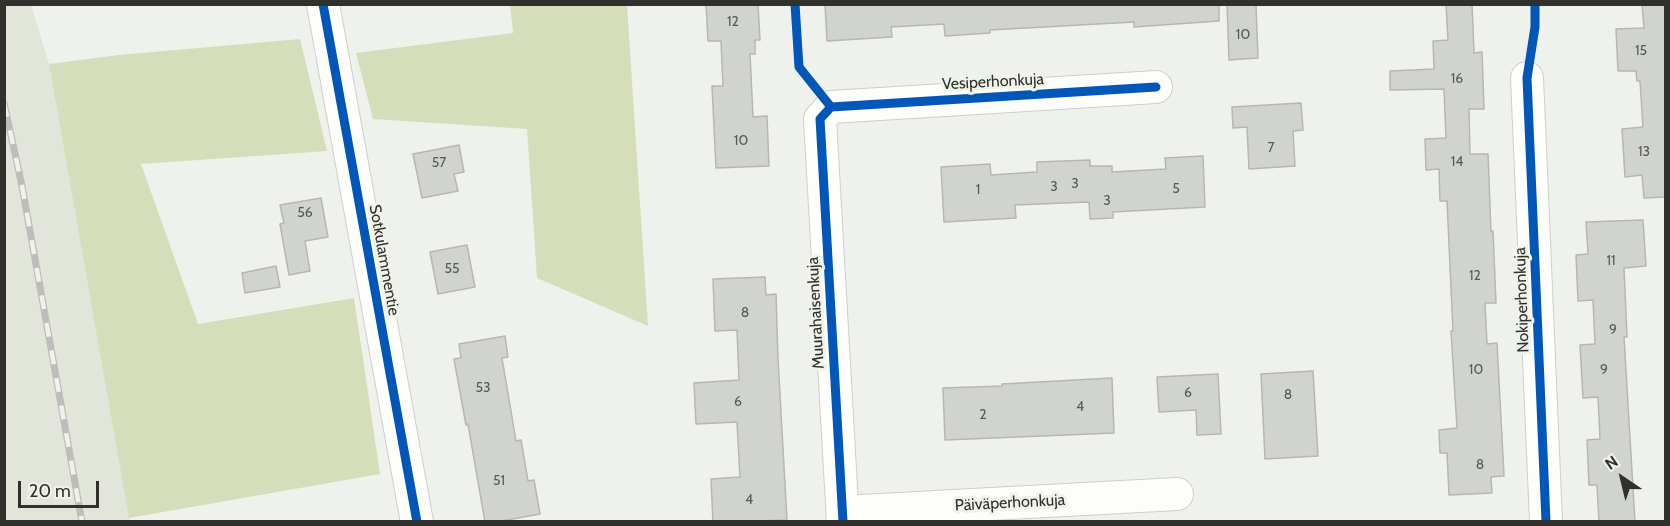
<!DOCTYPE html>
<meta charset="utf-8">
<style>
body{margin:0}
#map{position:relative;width:1670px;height:526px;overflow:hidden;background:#eff1ec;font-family:Cabin,sans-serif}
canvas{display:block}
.frame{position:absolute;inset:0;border:6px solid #30312d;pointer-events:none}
.north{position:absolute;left:1592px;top:448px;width:60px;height:60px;-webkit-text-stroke:4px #f0f3ea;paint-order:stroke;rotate:325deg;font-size:16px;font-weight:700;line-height:24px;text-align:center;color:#30312d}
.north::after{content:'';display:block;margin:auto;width:21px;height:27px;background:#30312d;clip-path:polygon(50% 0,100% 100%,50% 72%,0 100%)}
.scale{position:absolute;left:18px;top:481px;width:81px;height:27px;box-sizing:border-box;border:3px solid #30312d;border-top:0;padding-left:8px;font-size:18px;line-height:21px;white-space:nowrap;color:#30312d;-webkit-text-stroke:4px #f0f3ea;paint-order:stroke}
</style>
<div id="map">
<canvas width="1670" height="526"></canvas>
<div class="frame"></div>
<div class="north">N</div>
<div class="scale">20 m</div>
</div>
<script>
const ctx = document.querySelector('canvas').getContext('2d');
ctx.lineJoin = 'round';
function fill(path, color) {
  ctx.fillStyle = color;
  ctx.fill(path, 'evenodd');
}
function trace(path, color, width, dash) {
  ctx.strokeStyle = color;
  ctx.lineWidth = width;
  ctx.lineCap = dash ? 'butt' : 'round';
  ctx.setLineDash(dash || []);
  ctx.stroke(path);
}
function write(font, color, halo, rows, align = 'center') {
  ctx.font = font + ' Cabin,sans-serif';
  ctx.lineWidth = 6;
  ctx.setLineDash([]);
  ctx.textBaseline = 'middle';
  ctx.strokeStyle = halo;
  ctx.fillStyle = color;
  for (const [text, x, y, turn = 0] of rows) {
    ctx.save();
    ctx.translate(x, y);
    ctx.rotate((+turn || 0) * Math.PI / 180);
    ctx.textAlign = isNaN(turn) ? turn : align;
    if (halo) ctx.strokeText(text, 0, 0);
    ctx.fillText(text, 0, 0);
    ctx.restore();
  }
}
const built = new Path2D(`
 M4 5H31L49 64 130 521H5Z`);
const green = new Path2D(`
 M510 5H627L648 326 537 278 527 129 373 119 356 53 513 33Z
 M300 39 327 151 141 164 198 324 354 298 380 474 129 518 49 64 119 55Z`);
const building = new Path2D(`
 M706 4H758L760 40H755V54H750L753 117 767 116 769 166 716 168 712 86H723L721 41H708Z
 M825 4H1219V21L1134 27V22L990 30V33L945 36 944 24 891 27 892 37 827 41Z
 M1227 4H1256L1258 58 1229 60Z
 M1446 4H1472L1474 53 1482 52 1484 109H1469L1470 154H1488L1491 232 1493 231 1496 303H1485L1487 344 1497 343 1504 476 1491 477 1492 493 1449 495 1447 453H1440L1439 430 1457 428 1451 331H1453L1447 201H1440L1439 169 1426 170 1425 139 1446 138 1444 89 1390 90V71L1434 69 1433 41 1448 40Z
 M1642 4H1665V197L1644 198 1642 175 1625 177 1622 129 1643 127 1640 81H1637L1636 71H1618L1616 29 1644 28Z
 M1301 103 1303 130 1293 131 1295 166 1249 169 1247 127 1233 128 1232 107Z
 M459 145 464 172 454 174 458 191 422 198 413 154Z
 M1203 156 1205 207 1113 212V218L1090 219 1089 202 1015 205 1016 218 944 222 941 167 990 164 991 175 1037 172V162L1090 160V166H1112V172L1166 169 1165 158Z
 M321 198 328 237 305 241 310 271 289 275 280 224 284 223 280 205Z
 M1643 220 1646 266 1624 268 1627 337H1624L1635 522H1599L1597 485H1589L1587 440 1600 439 1598 397 1583 398 1580 345 1595 344 1593 300 1578 301 1576 255 1588 254 1586 222Z
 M467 245 475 287 438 294 430 252Z
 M276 266 280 287 245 293 242 273Z
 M765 277 766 295 776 294 778 359 787 520 713 522 711 479 740 477 737 422 696 424 694 383 739 380 737 330 715 331 713 279Z
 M505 336 508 357 502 358 516 441 521 440 528 481 534 480 540 514 496 522H485L468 424 466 425 454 359 461 358 459 344Z
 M1313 371 1318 456 1265 459 1261 374Z
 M1218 374 1221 434 1197 435 1196 410 1159 412 1157 377Z
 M1112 378 1114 433 945 440 943 388 1002 386V384Z`);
const minor = new Path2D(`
 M323 4 417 522
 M1527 78 1546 522
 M843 512 1177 494
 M843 522 820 119 831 107 1156 87`);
const rail = new Path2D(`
 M4 103 22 186 82 522`);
const cycleway = new Path2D(`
 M323 4 417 522
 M795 4 799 67 831 107
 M1535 4V27L1527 78 1546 522
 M831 107 820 119 843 522
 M831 107 1156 87`);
const numberNames = [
 ["12",733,22],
 ["10",1243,35],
 ["15",1641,51],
 ["16",1457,79],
 ["10",741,141],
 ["7",1271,148],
 ["13",1644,152],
 ["14",1457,162],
 ["57",439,163],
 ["3",1075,184],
 ["3",1054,187],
 ["5",1176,189],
 ["1",978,190],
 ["3",1107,201],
 ["56",305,213],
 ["11",1611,261],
 ["55",452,269],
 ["12",1475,276],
 ["8",745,313],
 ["9",1613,330],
 ["10",1476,370],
 ["9",1604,370],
 ["53",483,388],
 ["6",1188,393],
 ["8",1288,395],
 ["6",738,402],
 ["4",1080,407],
 ["2",983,415],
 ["8",1480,465],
 ["51",499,481],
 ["4",749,500]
];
const streetNames = [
 ["Vesiperhonkuja",993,82,-3],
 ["Sotkulammentie",384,260,80],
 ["Nokiperhonkuja",1522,300,-92],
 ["Muurahaisenkuja",816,313,-93],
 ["Päiväperhonkuja",1010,503,-3]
];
fill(built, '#e2e5d9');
fill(green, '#d6ddbb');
fill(building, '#d1d3cf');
trace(building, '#b6b7b3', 1.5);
trace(minor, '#cdcfcb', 34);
trace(minor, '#fdfdfc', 32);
trace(rail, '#bdbdbc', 7);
trace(rail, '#f0f3ea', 4.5, [14]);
trace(cycleway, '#0057b8', 9);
write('14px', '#585a56', null, numberNames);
write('16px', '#30312d', '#f0f3ea', streetNames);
</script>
